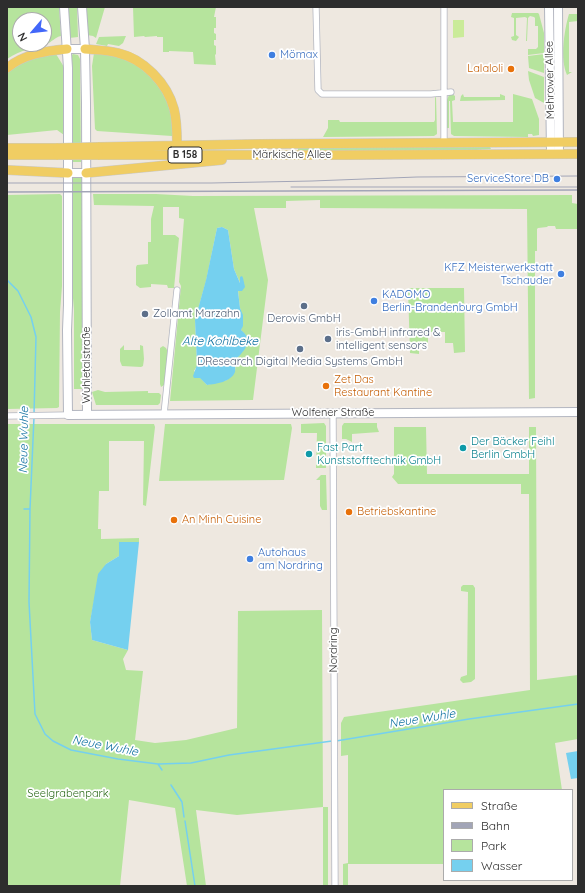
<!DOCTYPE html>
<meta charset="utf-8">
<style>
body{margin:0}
#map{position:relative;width:585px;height:893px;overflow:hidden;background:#eee8e0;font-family:Quicksand,sans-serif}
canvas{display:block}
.frame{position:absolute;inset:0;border:8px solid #2d2d2d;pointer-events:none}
.legend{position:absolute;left:443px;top:789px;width:130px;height:92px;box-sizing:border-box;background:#fff;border:1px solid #ababab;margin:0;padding:5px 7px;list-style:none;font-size:12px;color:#2d2d2d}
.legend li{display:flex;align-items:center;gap:8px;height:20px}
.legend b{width:20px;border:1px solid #ababab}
.north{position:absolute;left:12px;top:12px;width:40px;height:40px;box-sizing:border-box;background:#fff;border:1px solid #ababab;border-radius:50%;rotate:242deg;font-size:11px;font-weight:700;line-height:16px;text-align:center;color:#2d2d2d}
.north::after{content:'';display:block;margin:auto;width:14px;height:18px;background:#4267f9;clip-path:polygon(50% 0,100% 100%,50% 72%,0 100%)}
</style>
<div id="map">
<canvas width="585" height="893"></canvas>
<div class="frame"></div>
<ul class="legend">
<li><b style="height:5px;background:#f0cd63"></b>Straße</li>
<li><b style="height:5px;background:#a2a5b7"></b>Bahn</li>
<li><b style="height:11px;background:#b6e49d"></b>Park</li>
<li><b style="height:11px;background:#75d0ef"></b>Wasser</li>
</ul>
<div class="north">N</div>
</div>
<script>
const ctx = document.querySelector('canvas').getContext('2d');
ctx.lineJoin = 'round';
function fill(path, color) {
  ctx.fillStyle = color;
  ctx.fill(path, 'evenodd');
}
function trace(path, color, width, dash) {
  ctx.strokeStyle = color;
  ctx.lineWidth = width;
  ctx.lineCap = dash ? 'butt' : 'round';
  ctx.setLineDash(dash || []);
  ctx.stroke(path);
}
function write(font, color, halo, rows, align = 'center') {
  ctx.font = font + ' Quicksand,sans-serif';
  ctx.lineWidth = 3.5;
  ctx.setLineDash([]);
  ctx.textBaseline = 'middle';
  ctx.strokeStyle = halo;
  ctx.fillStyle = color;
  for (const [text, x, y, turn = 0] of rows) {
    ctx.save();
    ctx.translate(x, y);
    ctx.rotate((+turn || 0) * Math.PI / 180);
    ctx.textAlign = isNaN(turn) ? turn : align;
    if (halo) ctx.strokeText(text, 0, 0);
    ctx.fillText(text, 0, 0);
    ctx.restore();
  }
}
const green = new Path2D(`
 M7 7H59L61 36C55 37 52 42 47 44 31 49 22 49 7 59ZM20 20H44V44H20Z
 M67 7H77L78 37 69 38Z
 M85 7H105L96 38 93 36 87 35Z
 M133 7H216L214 17H216V28H214V33L216 34V40H214V45L216 46V54L215 55 216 65 194 64 193 52 169 51V52H163V37H157V36L145 37 144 36 134 37Z
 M512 13H538L539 14 544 33V53L528 55V49H536L538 47V26H535V18L534 17 530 16 528 18 527 41H526L527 18 525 17 516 18V35L519 37 516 41 512 40 511 37 514 36V18L511 17Z
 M569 14H578V21L569 22V72H572L567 75C560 59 564 31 569 14Z
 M126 36 123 43 119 46 108 44 107 46 96 44 99 37Z
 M94 53C105 54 118 56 128 60 156 73 176 106 172 136L97 131 95 129 92 66Z
 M56 54 64 67V135L57 130 7 135V72L29 59Z
 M73 54 78 55 80 59 81 162H73V103L70 57Z
 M544 54V73L529 68 528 56Z
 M528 71 544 77V103L535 98 529 80Z
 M452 94 455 96V100L452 101 453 122H513V94L532 99 539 119V135L533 136 532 134H528V137L454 136 451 134 450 101H449V128H446L447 100 449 95Z
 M463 94 464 97H500V94L505 96V100L460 101 461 96Z
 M436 96 437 134 434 136 323 137 328 128V120H339L340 122H434L435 120V98Z
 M490 147 491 149 463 151 298 152V148Z
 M80 176 82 177 83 389H74V310L72 286 71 178 73 177Z
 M60 194 62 196V286L60 312 59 407 57 408 7 409V195Z
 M93 194H156L193 196 572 195V203L578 204V229H556L555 226H548L547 227 538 228 537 229V251H535V398L529 399 527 209 320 208V200L286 201V208H254L268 280 253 400 170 401 181 286 179 282 184 219 179 218V207H163V235H175L179 238 174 288H168L167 285 151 284V287L140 288 136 285V267L137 265 148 264V242H151V219L154 206 94 205ZM222 227 228 230 234 269 241 285 238 290 240 308 243 318 241 330 248 338C248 347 242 351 237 358 235 361 236 367 235 371L227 380 207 385 194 371 197 366 195 320 206 281 217 228Z
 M410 288H464L465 352 454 353 453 343H445V332H428V343L419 344V354L410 353 408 290Z
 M124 345V350H140V345L143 346 144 359 143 366 141 367 122 366 120 361V349Z
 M163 346 166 348 168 352 164 385 161 387 160 384V348Z
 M98 390 105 392 148 391V393H159L161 395 160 403 158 405H96L92 392Z
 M324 423 326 426V468H316L317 433H301V424Z
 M344 423H377V427L379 432 352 434V442L346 439H342V426Z
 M7 424H154L155 427 146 506 143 505 144 441H109V491H99L98 529H101V539L139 538V542L120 543 119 556 106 564 94 601 90 622 92 640 128 650 123 659 126 670 143 671 135 740 155 743 186 740 237 728 238 611 322 610 323 807H328V886H323V807L237 815 196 810 206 886H187L175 808 129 800 120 886H7Z
 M165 424H291L292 428 284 480 159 481Z
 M394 427H426L427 474H529V427H536L537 680 578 675V739L555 743 562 790H444V864H348V886H343V864L348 863V755L341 756V723L344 717 530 690 529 494H521V484H398L392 477 394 474Z
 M321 475H326L327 510H322L320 506V480H316Z
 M463 585H473L475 588V679L471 682 463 683 460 680 461 677 467 675 468 592 461 591V587Z`);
const pitch = new Path2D(`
 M453 20H464V37L453 38Z`);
const water = new Path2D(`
 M222 227 228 230 234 269 240 283V277L242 276 243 278 245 287 242 291H238L240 308 243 315V326L241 330C251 338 249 345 241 354 240 356 237 357 236 359 234 362 236 368 235 372 231 382 216 384 207 385L200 378H194L193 376 197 365 195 320 206 280 217 228Z
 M119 542H139L128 650 92 640 90 622 98 574 106 564 119 556Z
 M578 751V778L571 779 566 753Z`);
const stream = new Path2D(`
 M7 280 18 291 31 317 36 337 34 414
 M34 417 30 509 29 602 35 714 45 734 53 741 71 750 118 759 158 764 191 763 229 755 332 741
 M24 509H30
 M336 741 469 719 578 704
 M158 764 162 770
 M171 785 182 802 184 817
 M185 821 195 886`);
const street = new Path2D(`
 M316 7 318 90 322 94H431L451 92
 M444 7V143
 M164 414 177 290
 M333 414 335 886
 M7 416 68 415`);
const secondary = new Path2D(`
 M64 7 68 68V305L67 330 68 415 578 412
 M82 7 85 49 86 103 87 415
 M549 7 551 154
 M558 7 559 154
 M67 49H85
 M68 173H86`);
const primary = new Path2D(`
 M85 49C96 50 107 50 118 53 144 59 167 83 174 109 177 121 177 133 177 145
 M7 68C24 54 45 51 67 49
 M98 147 259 144 578 142
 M7 148H58
 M7 155H58
 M98 155H344L578 154
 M7 170 68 173
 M86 173 222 160`);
const tram = new Path2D(`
 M7 183H211L312 181 417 177 578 176
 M291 187H578`);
const rail = new Path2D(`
 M7 192 578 190`);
const primaryBridge = new Path2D(`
 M58 148 98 147
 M58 155H98`);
const markers = [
 [272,55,4,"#3f7fe0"],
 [511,69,4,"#e8710a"],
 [557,179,4,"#3f7fe0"],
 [561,274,4,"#3f7fe0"],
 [374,301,4,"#3f7fe0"],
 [304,306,4,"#5c6f8a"],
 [145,314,4,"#5c6f8a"],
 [328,339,4,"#5c6f8a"],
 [300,349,4,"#5c6f8a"],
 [326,386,4,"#e8710a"],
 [463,448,4,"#0f9aa8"],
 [309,454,4,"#0f9aa8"],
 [349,512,4,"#e8710a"],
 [174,520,4,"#e8710a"],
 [250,559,4,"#3f7fe0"]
];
const shields = [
 [185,155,34]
];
const shieldNames = [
 ["B 158",185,155]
];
const shopNames = [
 ["Mömax",280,55],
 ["ServiceStore DB",549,179,"right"],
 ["KFZ Meisterwerkstatt",553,268,"right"],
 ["Tschauder",553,281,"right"],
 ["KADOMO",382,295],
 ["Berlin-Brandenburg GmbH",382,308],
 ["Autohaus",258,553],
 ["am Nordring",258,566]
];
const foodNames = [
 ["Lalaloli",503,69,"right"],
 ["Zet Das",334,380],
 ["Restaurant Kantine",334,393],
 ["Betriebskantine",357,512],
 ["An Minh Cuisine",182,520]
];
const streetNames = [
 ["Mehrower Allee",550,80,-91],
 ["Märkische Allee",292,155],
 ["Wuhletalstraße",87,365,-90],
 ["Wolfener Straße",333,413],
 ["Nordring",334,650,-90]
];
const serviceNames = [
 ["Zollamt Marzahn",153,314],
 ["Derovis GmbH",304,319,"center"],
 ["iris-GmbH infrared &",336,333],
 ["intelligent sensors",336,346],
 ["DResearch Digital Media Systems GmbH",300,362,"center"]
];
const cultureNames = [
 ["Der Bäcker Feihl",471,442],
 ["Berlin GmbH",471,455],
 ["Fast Part",317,448],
 ["Kunststofftechnik GmbH",317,461]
];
const parkNames = [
 ["Seelgrabenpark",68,794]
];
const waterNames = [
 ["Alte Kohlbeke",220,341],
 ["Neue Wuhle",24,440,-89],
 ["Neue Wuhle",422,719,-9],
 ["Neue Wuhle",105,746,11]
];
fill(green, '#b6e49d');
fill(pitch, '#caeb99');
fill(water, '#75d0ef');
trace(stream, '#75d0ef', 1.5);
trace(street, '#b3b6c0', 7);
trace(secondary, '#b3b6c0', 10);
trace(primary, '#c8c8c8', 10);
trace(street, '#fff', 5.5);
trace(secondary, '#fff', 8);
trace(primary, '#f0cd63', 9);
trace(tram, '#a2a5b7', 1);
trace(rail, '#a2a5b7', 1.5);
trace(primaryBridge, '#c8c8c8', 10, []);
trace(primaryBridge, '#f0cd63', 9);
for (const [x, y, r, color] of markers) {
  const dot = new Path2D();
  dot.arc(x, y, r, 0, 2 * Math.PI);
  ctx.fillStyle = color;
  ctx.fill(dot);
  trace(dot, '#fff', 1.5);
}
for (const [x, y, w] of shields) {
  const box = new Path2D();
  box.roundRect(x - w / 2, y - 8, w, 16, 3);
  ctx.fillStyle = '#fff';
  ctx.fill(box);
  trace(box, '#2d2d2d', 1);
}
write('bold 10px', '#2d2d2d', null, shieldNames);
write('11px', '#366cbe', '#fff', shopNames, 'left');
write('11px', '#c56008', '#fff', foodNames, 'left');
write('11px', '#2d2d2d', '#fff', streetNames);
write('11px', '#4e5e75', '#fff', serviceNames, 'left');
write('11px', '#0d838f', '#fff', cultureNames, 'left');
write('11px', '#2d6c1b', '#fff', parkNames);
write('italic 12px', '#0e70a0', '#fff', waterNames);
</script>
